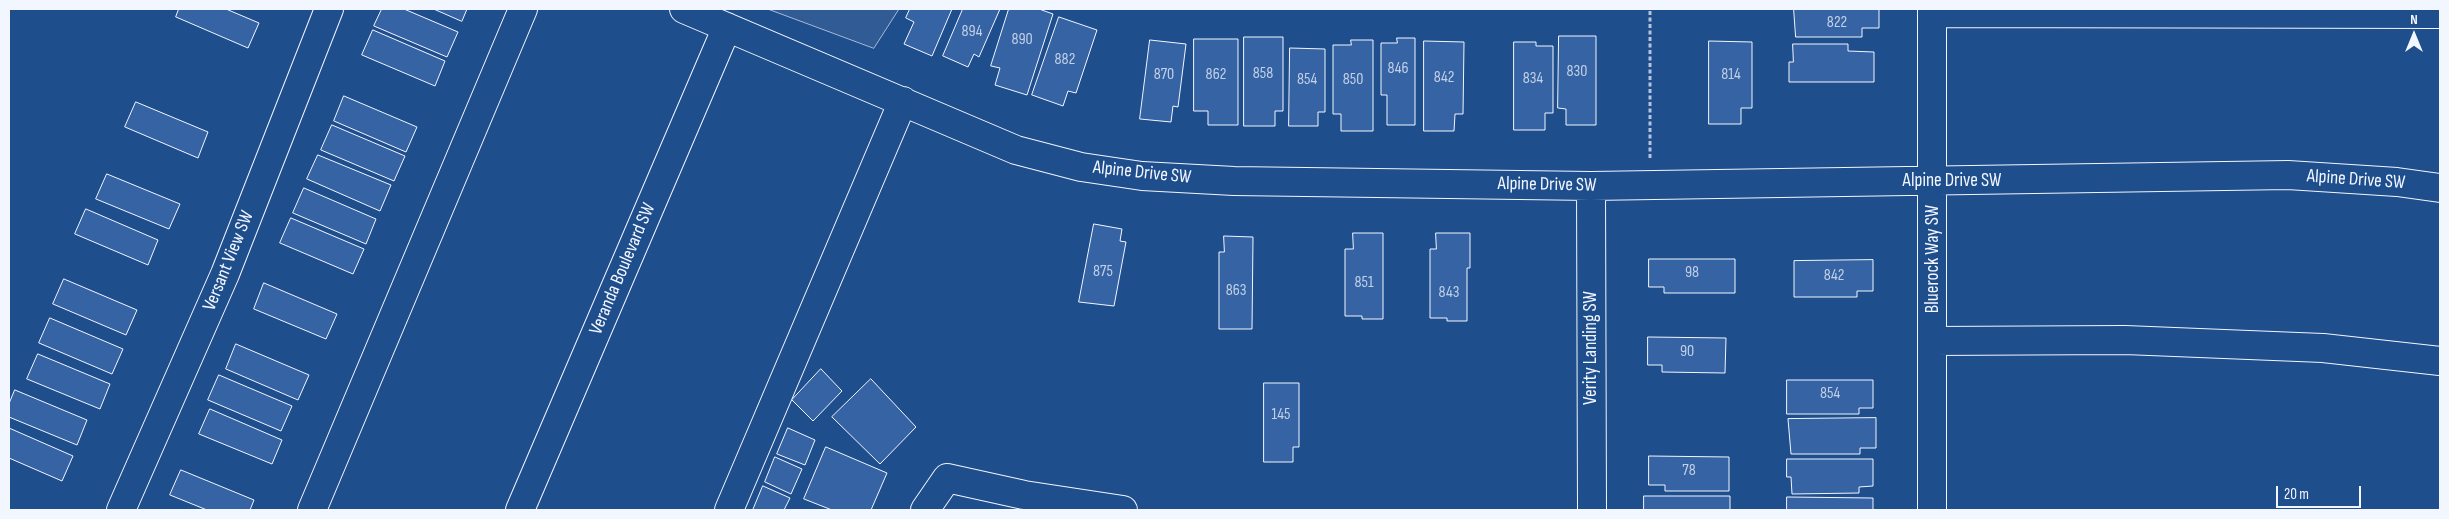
<!DOCTYPE html>
<style>
body{margin:0}
#map{position:relative;width:2449px;height:519px;overflow:hidden;background:#1f4e8c;font-family:"Sofia Sans Condensed",sans-serif}
canvas{display:block}
.frame{position:absolute;inset:0;border:10px solid #f2f6ff;pointer-events:none}
.north{position:absolute;left:2389px;top:10px;width:50px;height:50px;-webkit-text-stroke:4px #1f4e8c;paint-order:stroke;rotate:0deg;font-size:14px;font-weight:700;line-height:20px;text-align:center;color:#f2f6ff}
.north::after{content:'';display:block;margin:auto;width:18px;height:22px;background:#f2f6ff;clip-path:polygon(50% 0,100% 100%,50% 72%,0 100%)}
.scale{position:absolute;left:2276px;top:486px;width:85px;height:22px;box-sizing:border-box;border:2px solid #f2f6ff;border-top:0;padding-left:6px;font-size:15px;line-height:18px;white-space:nowrap;color:#f2f6ff;-webkit-text-stroke:4px #1f4e8c;paint-order:stroke}
</style>
<div id="map">
<canvas width="2449" height="519"></canvas>
<div class="frame"></div>
<div class="north">N</div>
<div class="scale">20 m</div>
</div>
<script>
const ctx = document.querySelector('canvas').getContext('2d');
ctx.lineJoin = 'round';
function fill(path, color) {
  ctx.fillStyle = color;
  ctx.fill(path, 'evenodd');
}
function trace(path, color, width, dash) {
  ctx.strokeStyle = color;
  ctx.lineWidth = width;
  ctx.lineCap = dash ? 'butt' : 'round';
  ctx.setLineDash(dash || []);
  ctx.stroke(path);
}
function write(font, color, halo, rows, align = 'center') {
  ctx.font = font + ' "Sofia Sans Condensed",sans-serif';
  ctx.lineWidth = 4;
  ctx.setLineDash([]);
  ctx.textBaseline = 'middle';
  ctx.strokeStyle = halo;
  ctx.fillStyle = color;
  for (const [text, x, y, turn = 0] of rows) {
    ctx.save();
    ctx.translate(x, y);
    ctx.rotate((+turn || 0) * Math.PI / 180);
    ctx.textAlign = isNaN(turn) ? turn : align;
    if (halo) ctx.strokeText(text, 0, 0);
    ctx.fillText(text, 0, 0);
    ctx.restore();
  }
}
const built = new Path2D(`
 M768 9H899L874 48Z`);
const building = new Path2D(`
 M179 9H226L259 23 248 48 176 17Z
 M382 9H404L458 32 447 57 374 26Z
 M434 9H467L462 21Z
 M910 9H952L932 56 904 44 914 22 906 18Z
 M963 9H1000L979 57 974 54 968 67 943 56Z
 M1009 9H1039L1053 14 1027 95 995 85 1000 68 991 66Z
 M1794 9H1879V28H1862V37H1796Z
 M1059 17 1097 30 1076 93 1068 91 1063 106 1032 95Z
 M373 30 445 61 435 86 362 55Z
 M1559 36H1596V125H1566V109L1558 108Z
 M1244 37H1283V111H1275V126H1244Z
 M1397 38H1415V125H1387V95H1381V43H1397Z
 M1194 39H1238V125H1208V111H1194Z
 M1150 40 1186 44 1178 107 1173 106 1171 122 1140 119Z
 M1351 40H1373V131H1341V114H1333V45H1351Z
 M1424 41 1464 42 1463 114H1455L1454 131H1424Z
 M1709 41 1752 42V108H1741V124H1709Z
 M1514 42H1536V46H1553V113H1545V130H1514Z
 M1793 44H1848V51L1874 52V82H1789V62H1793Z
 M1290 48 1325 49V112H1318V126H1289Z
 M344 96 417 127 406 152 334 121Z
 M136 102 208 132 198 158 125 127Z
 M332 125 405 156 394 181 321 150Z
 M318 155 391 185 380 211 307 179Z
 M107 174 180 204 169 229 96 199Z
 M304 188 376 219 366 244 293 213Z
 M86 209 158 240 148 265 75 234Z
 M291 218 364 249 353 274 280 243Z
 M1094 224 1122 229 1120 241 1126 242 1114 306 1079 302Z
 M1353 233H1383V319H1362V316H1345V249H1353Z
 M1436 233H1470V268H1467V321H1447V318H1430V249H1436Z
 M1224 236 1253 237 1252 329H1219V252H1224Z
 M1649 259H1735V293H1664V287H1649Z
 M1873 260V291H1857V297H1794V261Z
 M64 279 137 310 126 335 53 304Z
 M264 283 337 314 326 339 254 309Z
 M50 318 123 349 112 374 39 343Z
 M1648 337 1726 338 1725 373 1662 372V365H1648Z
 M236 344 309 375 298 400 226 369Z
 M38 354 110 384 100 409 27 379Z
 M821 369 842 391 813 421 792 400Z
 M219 375 292 406 281 431 208 400Z
 M871 379 916 427 880 464 832 417Z
 M1787 380H1873V408H1859V414H1787Z
 M1264 383H1299V447H1293V462H1264Z
 M15 390 87 420 77 445 9 417V404Z
 M210 409 282 440 272 464 199 434Z
 M1876 418V448H1860V454H1791L1788 419Z
 M9 428 73 456 62 481 9 458Z
 M788 428 815 440 805 465 777 454Z
 M826 447 887 473 871 510H832L804 499Z
 M1649 456 1729 457V491H1665V485H1649Z
 M775 457 802 469 791 494 765 482Z
 M1787 459H1873V486L1859 487V493L1792 494 1791 477H1787Z
 M181 470 254 500 250 510H207L170 495Z
 M763 486 790 498 784 510H753Z
 M1644 496H1730V510H1644Z
 M1787 497 1873 498V510H1787Z`);
const path = new Path2D(`
 M1650 158V9`);
const minor = new Path2D(`
 M684 9 1016 150 1081 167 1142 176 1234 181 1591 186 2288 175 2397 182 2440 188
 M1932 13 2440 14
 M1591 186 1592 510
 M1932 341 2125 340 2323 348 2440 361
 M121 510 225 274 329 9
 M312 510 523 9
 M520 510 727 27
 M729 510 903 101
 M925 510 947 478 1024 495 1123 510
 M1932 510V9`);
const numberNames = [
 ["822",1837,23],
 ["894",972,32],
 ["890",1022,40],
 ["882",1065,60],
 ["846",1398,69],
 ["830",1577,72],
 ["858",1263,74],
 ["870",1164,75],
 ["862",1216,75],
 ["814",1731,75],
 ["842",1444,78],
 ["834",1533,79],
 ["854",1307,80],
 ["850",1353,80],
 ["875",1103,272],
 ["98",1692,273],
 ["842",1834,276],
 ["851",1364,283],
 ["863",1236,291],
 ["843",1449,293],
 ["90",1687,352],
 ["854",1830,394],
 ["145",1281,415],
 ["78",1689,471]
];
const streetNames = [
 ["Alpine Drive SW",1142,173,6],
 ["Alpine Drive SW",2356,180,4],
 ["Alpine Drive SW",1952,181],
 ["Alpine Drive SW",1547,185,1],
 ["Bluerock Way SW",1933,259,-90],
 ["Versant View SW",229,261,-68],
 ["Veranda Boulevard SW",623,269,-67],
 ["Verity Landing SW",1591,348,-90]
];
fill(built, '#305b95');
trace(built, '#a8bbd7', 1);
fill(building, '#3563a3');
trace(building, '#f2f6ff', 1);
trace(minor, '#f2f6ff', 30);
trace(path, '#b3c4dc', 3, [4, 2.5]);
trace(minor, '#1f4e8c', 28);
write('16px', '#c3d1e8', null, numberNames);
write('19px', '#f2f6ff', '#1f4e8c', streetNames);
</script>
